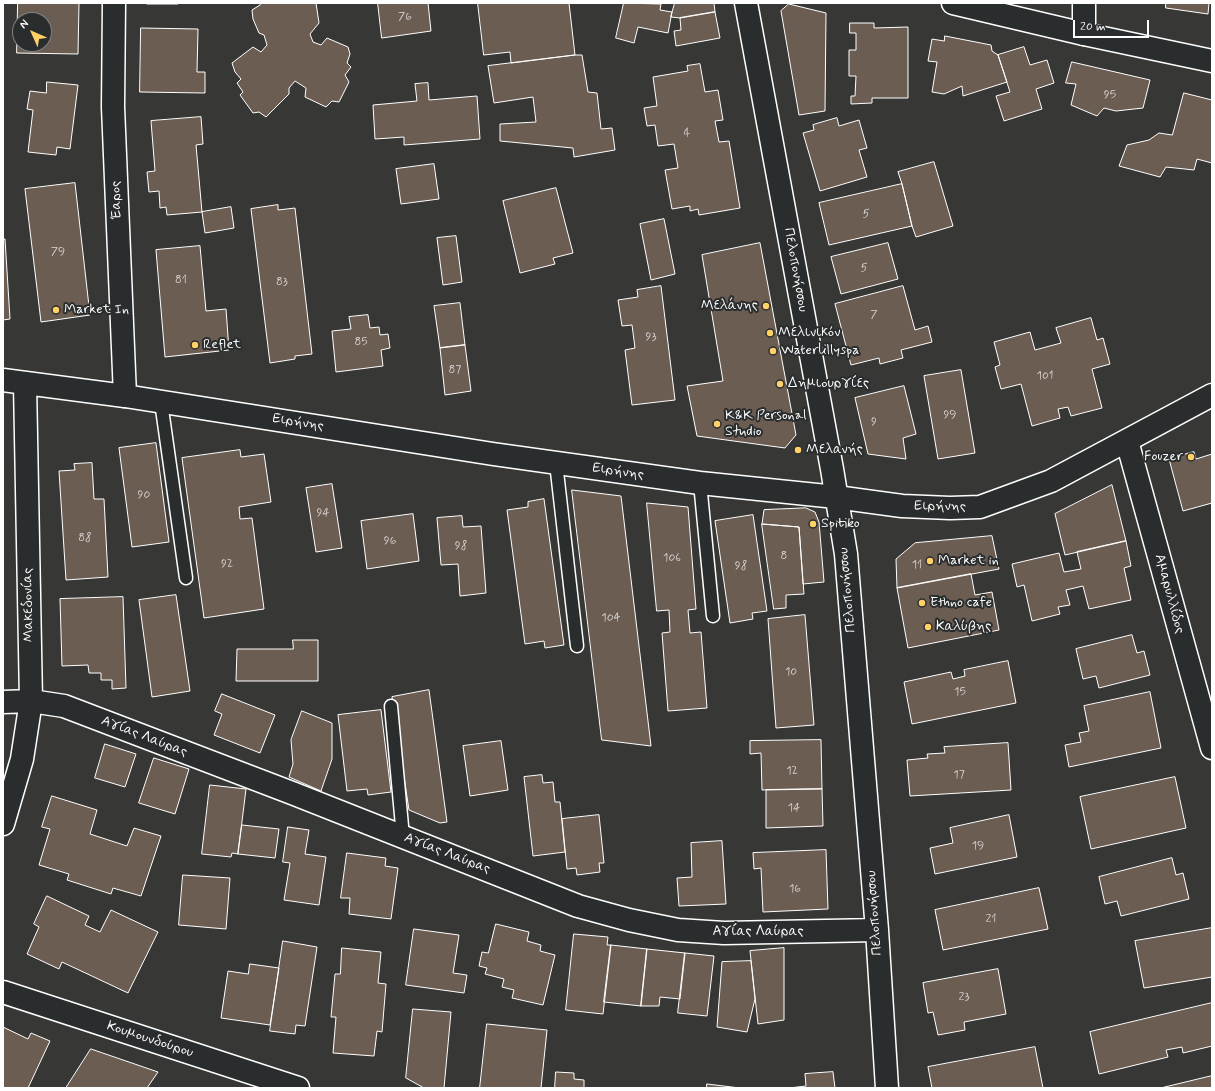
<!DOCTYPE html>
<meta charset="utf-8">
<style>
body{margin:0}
#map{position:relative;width:1215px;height:1091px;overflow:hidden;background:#373735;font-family:Mynerve,sans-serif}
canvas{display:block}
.frame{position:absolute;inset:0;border:4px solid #fff;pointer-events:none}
.north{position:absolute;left:12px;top:12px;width:40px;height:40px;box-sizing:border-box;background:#2a2d2e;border:1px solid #7f8182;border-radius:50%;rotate:315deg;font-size:11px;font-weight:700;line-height:16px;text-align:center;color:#fff}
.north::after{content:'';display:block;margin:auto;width:14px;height:18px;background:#ffd166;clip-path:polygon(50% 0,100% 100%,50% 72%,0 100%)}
.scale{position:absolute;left:1073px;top:20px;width:76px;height:18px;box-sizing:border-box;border:2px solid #fff;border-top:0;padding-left:5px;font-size:12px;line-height:14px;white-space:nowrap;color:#fff;-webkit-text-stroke:3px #2a2d2e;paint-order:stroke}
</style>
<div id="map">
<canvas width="1215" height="1091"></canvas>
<div class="frame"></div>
<div class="north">N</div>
<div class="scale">20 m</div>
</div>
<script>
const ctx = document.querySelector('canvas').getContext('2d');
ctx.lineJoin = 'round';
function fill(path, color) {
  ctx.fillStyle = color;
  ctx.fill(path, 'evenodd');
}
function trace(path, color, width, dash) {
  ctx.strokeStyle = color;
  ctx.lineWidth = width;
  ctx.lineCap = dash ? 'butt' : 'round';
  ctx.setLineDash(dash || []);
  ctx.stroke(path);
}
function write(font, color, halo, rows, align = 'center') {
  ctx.font = font + ' Mynerve,sans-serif';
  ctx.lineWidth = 4;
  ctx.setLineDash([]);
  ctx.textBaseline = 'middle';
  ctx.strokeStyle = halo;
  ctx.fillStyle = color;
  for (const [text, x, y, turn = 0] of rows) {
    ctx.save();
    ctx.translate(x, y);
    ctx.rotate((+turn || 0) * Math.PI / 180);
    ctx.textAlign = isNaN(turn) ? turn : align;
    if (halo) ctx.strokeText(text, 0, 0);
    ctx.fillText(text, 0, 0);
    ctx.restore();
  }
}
const building = new Path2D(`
 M18 3H79L78 54 17 53ZM20 20H44V44H20Z
 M147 3H178V4H147Z
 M260 3H316L319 23 310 34 313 42 321 45 327 38 348 47 350 54 347 63 351 67 345 75 349 82 339 102 332 101 326 107 305 97 306 88 295 81 289 88V94L266 117 259 112 253 113 240 95 243 92 237 83 241 79 235 72 232 63 253 47 261 52 267 45 264 35 259 33 253 19 252 10 260 5Z
 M378 3H428L431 31 382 38Z
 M478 3H569L575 55 511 63 510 52 484 55Z
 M624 3 661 4 660 10 672 12 668 33 638 27 634 43 616 38Z
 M675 3H714L715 12 680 18 671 17Z
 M1166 3H1209L1208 14 1166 8Z
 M789 4 826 13 825 111 799 115 781 11Z
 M715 12 720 38 676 46 674 31 681 30 680 18Z
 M850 23H874V28L908 27V98H872V103L851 104V96H855L856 76H849V50H856V33H850Z
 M141 28 198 29 197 72H205V93L140 92Z
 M945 36 991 45 992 51 998 55 1007 82 963 96 962 86 944 94 932 92 937 62 928 61 932 39 944 41Z
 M1024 47 1030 65 1047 60 1054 83 1036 89 1042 109 1004 121 996 96 1010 92 998 55Z
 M575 55H582L588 92 597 93 601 129 612 128 615 150 574 157 573 148 500 141V124L536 122 533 97 494 103 488 66Z
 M1072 62 1150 80 1143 108 1116 111 1104 108 1097 116 1071 105 1076 84 1066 83Z
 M700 64 705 92 718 90 723 120 715 121 719 142 729 141 740 208 699 215 698 209 690 211V206L672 209 665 170 678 168 674 144 658 146 655 125 647 126 644 108 657 106 653 77 688 71 687 66Z
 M47 82 78 85 70 149 57 147 56 155 28 152 33 110 27 109 30 91 46 93Z
 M428 83 429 100 477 96 480 139 404 145V137L375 139 373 105 417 101 415 84Z
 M1184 93 1212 100V163L1197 159 1194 170 1166 167 1160 177 1119 166 1127 145 1149 140 1159 133 1172 135Z
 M201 117 203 144 196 145 202 212 167 215 166 207 160 208 159 191 149 192 147 172 155 171 151 121Z
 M837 118 839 126 859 120 867 148 859 150 867 177 820 191 803 133 814 130 813 125Z
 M934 162 953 226 916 237 912 226 902 184 898 172Z
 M434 164 439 199 401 204 396 169Z
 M75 183 90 315 41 322 25 189Z
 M902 184 912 226 829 245 819 203Z
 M556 188 573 253 553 258 555 264 520 273 503 201Z
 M278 205V210L295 208 312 354 295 356V359L270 363 251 209Z
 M231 207 234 228 205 233 202 212Z
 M664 219 675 274 651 280 640 224Z
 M456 236 462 282 443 285 437 238Z
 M3 239H5L10 319 3 320Z
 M760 243 796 435 785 448 697 436 687 386 723 381 702 255Z
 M888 243 898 279 841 294 831 257Z
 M200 246 206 311 226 309 229 350 165 357 156 250Z
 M661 286 675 400 632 405 625 350 635 348 632 325 622 326 618 300 638 297 637 290Z
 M903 286 915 330 928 326 932 342 901 350 903 358 880 364 879 358 851 365 835 304Z
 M460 303 465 345 440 348 434 306Z
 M368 315 370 328 379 327 380 335 388 334 390 348 381 350 383 366 336 372 332 331 351 329 349 317Z
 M1091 318 1097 340 1103 338 1110 364 1092 369 1102 408 1071 416 1068 407 1058 409 1060 418 1032 426 1021 384 1001 389 995 367 1000 365 994 342 1030 332 1035 350 1061 343 1056 328Z
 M465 345 471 391 445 395 440 348Z
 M961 370 975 453 938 459 924 376Z
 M904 386 916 434 903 438 906 459 868 454 855 398Z
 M156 443 169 542 132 547 119 448Z
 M240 450 241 457 264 454 271 502 239 507 240 519 252 518 264 609 204 618 182 458Z
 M1194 452 1196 459 1212 454V503L1183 511 1169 459Z
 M92 463 94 499H104L108 577 66 580 59 471 75 470 74 464Z
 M332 484 342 548 316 552 306 488Z
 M1112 485 1126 541 1065 555 1055 514Z
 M572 490 621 496 651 746 602 740Z
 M544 499 564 645 545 648 544 641 525 644 507 510 528 507V502Z
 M647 503 688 507 696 609 688 610 690 633 701 632 707 708 668 711 662 633 670 632 669 610 657 611Z
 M806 508 815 512 819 522 824 582 803 584 799 527 762 524 764 510Z
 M413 514 419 561 367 569 361 521Z
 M753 515 767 611 752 613 753 619 730 623 715 521Z
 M462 516 463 527 481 526 486 593 460 596 458 564 441 565 437 518Z
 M762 524 799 527 804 594 786 595V608L774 609Z
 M992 536 999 569 897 588 896 559 915 543Z
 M1126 541 1131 566 1124 568 1131 600 1089 609 1083 586 1066 590 1070 605 1058 607 1060 614 1032 621 1024 585 1017 587 1012 564 1059 553 1064 572 1081 569 1077 552Z
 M971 574 975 595 992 592 999 630 908 648 897 588Z
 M176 595 190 691 152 697 139 600Z
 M123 597 126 688 112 689V680H101V673H89L88 665 62 666 60 599Z
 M805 615 814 725 776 728 768 619Z
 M1132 635 1137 653 1144 651 1150 675 1099 688 1096 676 1083 679 1076 649Z
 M293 640H318V681H236L237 649H293Z
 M1008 661 1016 703 912 724 904 682 951 672 953 679 965 676 964 670Z
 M429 690 447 822 440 823 409 810 392 697Z
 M1150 692 1161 748 1069 767 1065 745 1081 742 1079 733 1089 731 1084 706Z
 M222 694 275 715 260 753 214 735 222 714 215 711Z
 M381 710 391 792 368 795 367 789 347 791 338 715Z
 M302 711 332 723V759L321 791 289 777 293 764 291 740Z
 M821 740 822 789 762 790 761 753 750 754V741Z
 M501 741 508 790 470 796 463 746Z
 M1008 743 1011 790 910 796 907 760 928 758 927 754 945 753 944 747Z
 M105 744 136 754 125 787 95 778Z
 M154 758 189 769 175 814 139 803Z
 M542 775 543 783 553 782 555 802H560L565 852 533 856 524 777Z
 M1175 777 1186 828 1091 849 1080 797Z
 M210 785 246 789 238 854 232 853 231 857 202 854Z
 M822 789 823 826 766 828V790Z
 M52 796 97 810 90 834 127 846 134 828 161 836 141 896 113 888 111 894 67 880 69 874 39 865 50 829 42 827Z
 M599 815 604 863H599L600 872 577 875 576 868 567 869 562 819Z
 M1009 815 1017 857 935 874 930 848 953 843 950 828Z
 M242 825 279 829 275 858 238 854Z
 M288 827 309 830 305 854 326 857 319 905 284 900 290 863 283 862Z
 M722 841 726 904 679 906 677 878 692 877 691 843Z
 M826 850 828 909 763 912 761 868 754 869 753 853Z
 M347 853 386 858 385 866 398 868 391 919 349 914 350 898H341Z
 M1172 858 1176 875 1183 873 1189 899 1121 916 1117 901 1105 904 1099 877Z
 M183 875 230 878 226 929 179 925Z
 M1039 888 1048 929 943 950 935 910Z
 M47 896 89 916 85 925 100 932 111 910 158 932 128 993 62 962 59 969 27 954 39 927 34 924Z
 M496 924 529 932 527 941 541 945 540 951 555 955 543 1005 512 998 514 990 502 987 504 979 485 974 487 968 479 966 482 952 488 953Z
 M1212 928V977L1144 988 1135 941Z
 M414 929 459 935 453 973 467 975 464 993 406 985Z
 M574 934 608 937 607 945H611L603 1014 566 1010Z
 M283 941 317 947 305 1026 296 1025 295 1034 270 1031Z
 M611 945 647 949 641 1006 604 1002Z
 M342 948 381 952 378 983 386 984 382 1032 377 1031 374 1056 333 1053 336 1017H331L335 974H340Z
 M784 948V1020L758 1024 750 951Z
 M647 949 685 953 680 999 660 997 659 1006H641Z
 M685 953 714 956 707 1016 678 1013Z
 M751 961 755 999 747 1032 717 1027 722 962Z
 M250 964 279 968 270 1025 221 1018 228 971 248 974Z
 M998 969 1006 1014 964 1022 965 1030 938 1035 933 1012 928 1013 923 983Z
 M1212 1003V1046L1183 1053 1182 1047 1166 1050 1168 1057 1099 1074 1090 1032Z
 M413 1009 451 1012 444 1088H424L406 1078Z
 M487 1024 547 1030 541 1088H480Z
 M3 1027 28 1039 31 1033 50 1041 28 1088H3Z
 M1035 1047 1043 1088H932L928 1067Z
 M91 1049 158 1072 147 1088H66Z
 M556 1072 574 1073V1079L584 1080V1088H555Z
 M833 1072 835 1088H789L806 1086 805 1074Z
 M1212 1076V1088H1161Z
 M707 1084 740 1088H707Z`);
const service = new Path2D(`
 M161 402 186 578
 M556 463 577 646
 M700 483 713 616
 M391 706 403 837`);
const minor = new Path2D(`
 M114 3 113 107 125 396
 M1084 34V3
 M1127 441 1212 748`);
const tertiary = new Path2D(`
 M746 3 832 469 846 554 877 930 887 1088
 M953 3 1084 34 1212 61
 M3 380 125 396 493 454 700 483 836 497 902 506 950 508 980 507 1051 481 1212 395
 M3 702 31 701 64 706 292 793 578 906 629 920 678 930 724 933 877 930
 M3 824 22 759 31 701 25 383
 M3 992 298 1088`);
const markers = [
 [766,306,4,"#ffd166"],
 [56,310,4,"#ffd166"],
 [770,333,4,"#ffd166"],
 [195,345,4,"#ffd166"],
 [773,351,4,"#ffd166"],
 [780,384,4,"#ffd166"],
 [717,424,4,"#ffd166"],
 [798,450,4,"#ffd166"],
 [1191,457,4,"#ffd166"],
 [813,524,4,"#ffd166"],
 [930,561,4,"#ffd166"],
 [922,603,4,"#ffd166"],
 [928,627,4,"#ffd166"]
];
const numberNames = [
 ["76",405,17],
 ["95",1110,95],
 ["4",687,133],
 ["5",866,214],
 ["79",58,252],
 ["5",864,268],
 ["81",181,280],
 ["83",282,282],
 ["7",874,315],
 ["93",651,337],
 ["85",361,342],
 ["87",455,370],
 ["101",1045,376],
 ["99",950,415],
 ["9",874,422],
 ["90",144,495],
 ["94",323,513],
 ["88",85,538],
 ["96",390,541],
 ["98",461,546],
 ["8",784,556],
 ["106",672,558],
 ["92",227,564],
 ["11",917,565],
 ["98",741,566],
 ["104",611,618],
 ["10",791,672],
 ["15",960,692],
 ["12",792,771],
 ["17",959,775],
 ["14",794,808],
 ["19",978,846],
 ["16",795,889],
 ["21",991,919],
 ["23",964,997]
];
const streetNames = [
 ["Έαρος",117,200,-92],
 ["Πελοπονήσσου",795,270,80],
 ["Ειρήνης",298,423,9],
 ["Ειρήνης",618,472,8],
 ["Ειρήνης",940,507,1],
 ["Πελοπονήσσου",848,590,-95],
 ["Αμαρυλλίδος",1169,594,75],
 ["Μακεδονίας",29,605,-91],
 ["Αγίας Λαύρας",144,737,21],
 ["Αγίας Λαύρας",447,854,21],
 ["Πελοπονήσσου",875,913,-94],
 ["Αγίας Λαύρας",758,932],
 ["Κουμουνδούρου",150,1040,18]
];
const poiNames = [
 ["Μελάνης",758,306,"right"],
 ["Market In",64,310],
 ["Μελινικόν",778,333],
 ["Reflet",203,345],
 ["Waterlillyspa",781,351],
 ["Δημιουργίες",788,384],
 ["K&K Personal",725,416],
 ["Studio",725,432],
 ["Μελανής",806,450],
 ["Fouzer",1183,457,"right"],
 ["Spitiko",821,524],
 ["Market in",938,561],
 ["Ethno cafe",930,603],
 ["Καλύβης",936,627]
];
fill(building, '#6c5d53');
trace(building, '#fff', 1);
trace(service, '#fff', 15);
trace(minor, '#fff', 25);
trace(tertiary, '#fff', 25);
trace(service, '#2a2d2e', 12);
trace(minor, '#2a2d2e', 22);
trace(tertiary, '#2a2d2e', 22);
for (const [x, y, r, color] of markers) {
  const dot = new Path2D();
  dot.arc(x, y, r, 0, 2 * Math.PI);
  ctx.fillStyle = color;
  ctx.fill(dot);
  trace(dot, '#2a2d2e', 1.5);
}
write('12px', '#dad6d4', null, numberNames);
write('14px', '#fff', '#2a2d2e', streetNames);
write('14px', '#fff', '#2a2d2e', poiNames, 'left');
</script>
